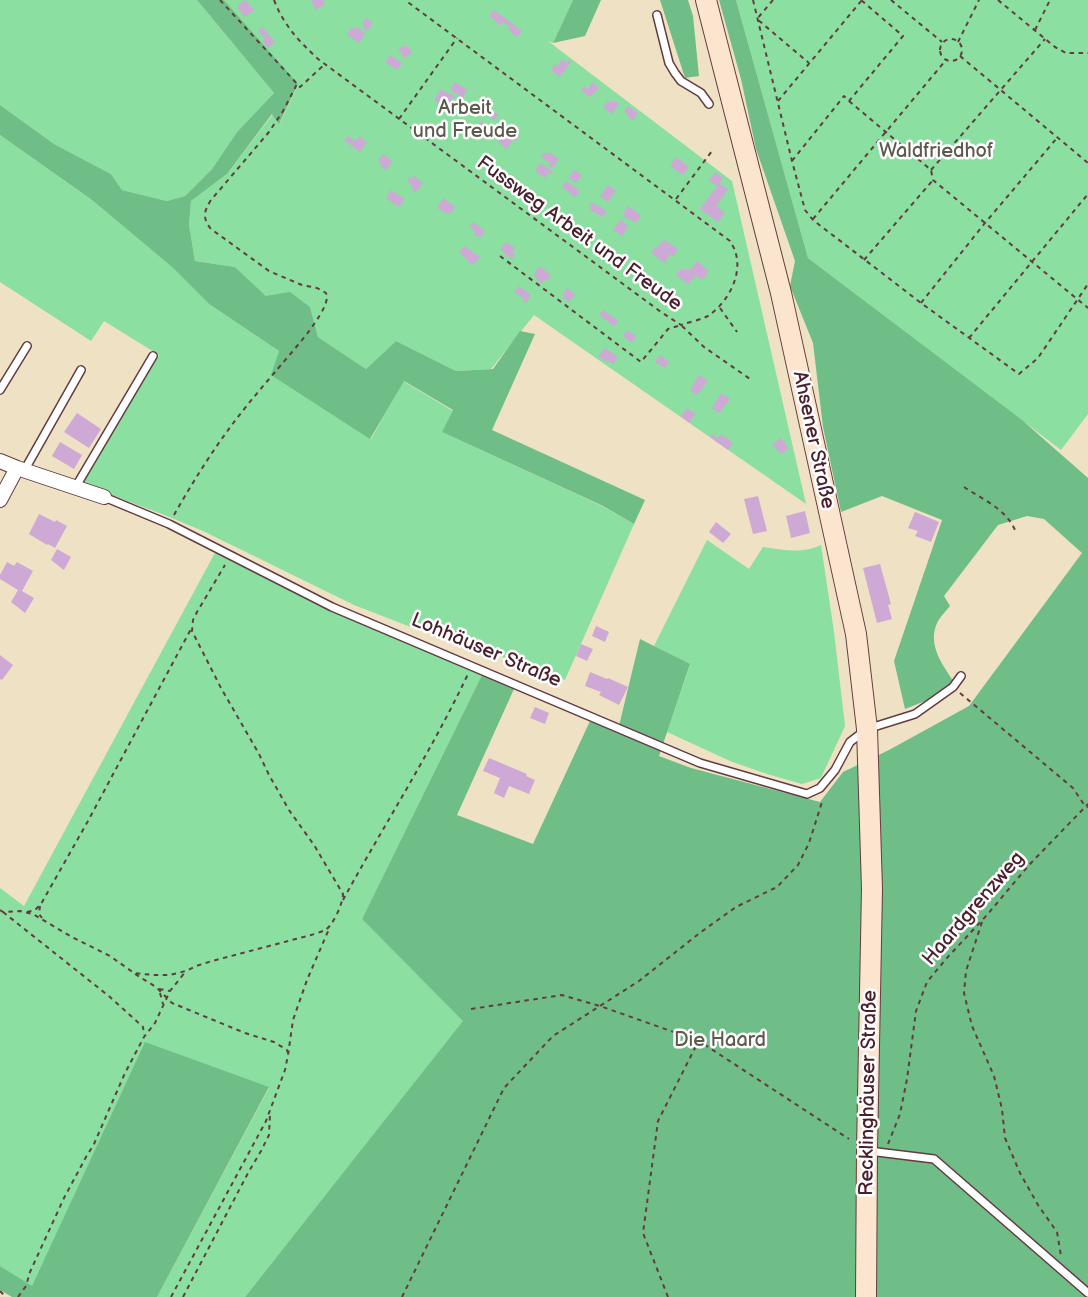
<!DOCTYPE html>
<meta charset="utf-8">
<style>
body{margin:0}
canvas{display:block;background:#efe1c3}
</style>
<canvas width="1088" height="1297"></canvas>
<script>
const ctx = document.querySelector('canvas').getContext('2d');
ctx.lineJoin = 'round';
function fill(path, color) {
  ctx.fillStyle = color;
  ctx.fill(path, 'evenodd');
}
function trace(path, color, width, dash) {
  ctx.strokeStyle = color;
  ctx.lineWidth = width;
  ctx.lineCap = dash ? 'butt' : 'round';
  ctx.setLineDash(dash || []);
  ctx.stroke(path);
}
function write(font, color, halo, rows, align = 'center') {
  ctx.font = font + ' "Balsamiq Sans",sans-serif';
  ctx.lineWidth = 5;
  ctx.setLineDash([]);
  ctx.textBaseline = 'middle';
  ctx.strokeStyle = halo;
  ctx.fillStyle = color;
  for (const [text, x, y, turn = 0] of rows) {
    ctx.save();
    ctx.translate(x, y);
    ctx.rotate((+turn || 0) * Math.PI / 180);
    ctx.textAlign = isNaN(turn) ? turn : align;
    if (halo) ctx.strokeText(text, 0, 0);
    ctx.fillText(text, 0, 0);
    ctx.restore();
  }
}
const green = new Path2D(`
 M0 0H197L274 93 237 132 212 169 185 196 167 201 122 190 111 174 54 144 0 105Z
 M224 0H573L553 43 548 41 732 181 806 504 534 315 491 369 456 371 396 341 366 369 318 337 310 307 266 296 235 267 195 261 189 225 191 201 227 174 273 114 280 123 298 85Z
 M736 0H1088V414L1061 450 808 258Z
 M0 135 92 200 173 268 209 304 279 351 371 439 403 381 453 411 442 432 598 504 634 524 565 680 504 658 488 644 434 636 354 605 203 531 162 514 82 484 159 355 104 321 91 341 0 282Z
 M707 540 749 569 763 547C782 550 803 554 821 545L834 632 845 726 821 778 802 784 767 774 730 761 667 732 690 665 654 646Z
 M216 551 333 611 482 675 362 919 464 1021 245 1297H157L269 1088 145 1043 32 1287 0 1266V888L24 906Z`);
const forest = new Path2D(`
 M197 0H224L298 84 279 124 272 114 227 174 191 201 189 225 195 261 235 267 266 296 290 292 310 307 318 337 366 369 396 341 456 371 493 369 520 331 535 334 492 430 645 500 634 524 601 505 442 432 453 410 404 381 370 439 271 375 279 351 209 304 173 268 92 200 0 135V105L54 144 111 174 122 190 167 201 185 196 212 169 237 132 274 93Z
 M573 0H601L585 36 553 43Z
 M660 0H688L693 16 699 76 685 78Z
 M719 0H736L808 258 1022 420 1088 478V1297H245L463 1021 362 919 482 675 514 689 457 815 533 844 590 721 618 730 640 639 690 664 659 756 691 768 820 802 843 772 889 750 969 706 1082 553 1044 519 1027 516 998 525 944 596 950 606C946 611 941 616 938 621 925 646 946 669 958 688L905 709 894 661 942 520 882 496 841 512 823 427 813 343 790 286 795 261 756 149 741 79Z
 M145 1042 269 1087 157 1297H12L0 1290V1266L32 1286Z`);
const building = new Path2D(`
 M245 0 254 10 245 17 237 7Z
 M311 0H323L325 4 316 10Z
 M494 10 522 31 517 37 508 30 510 27 503 22 501 25 495 22V20L489 16Z
 M366 18 373 23 367 31 363 28 365 26 362 24Z
 M262 27 275 42 268 48 262 41 265 39 258 31Z
 M352 27 355 29 357 27 365 34 359 43 347 35Z
 M405 45 412 51 408 57 406 56 404 58 401 55 402 53 398 50 402 46 403 47Z
 M390 55 402 63 397 70 385 62Z
 M562 59 567 63 568 60 571 62 560 77 551 70 555 64 558 66Z
 M455 82 467 90 462 98 450 89Z
 M592 82 599 88 590 97 581 91 584 86 588 89Z
 M441 89 449 94 450 93 456 97 455 98 453 97 446 108 434 100Z
 M609 100 612 102 614 100 619 104 612 114 603 107Z
 M628 106 638 113 633 120 628 117 627 116 628 114 624 111Z
 M489 108 498 115 494 120 485 113Z
 M481 121 489 127 483 135 475 129Z
 M503 124 519 136 516 141 513 140 507 149 498 142 504 134 499 130Z
 M348 136 355 141 359 136 367 142 360 152 344 140Z
 M543 153H550L559 159 552 168 548 166 550 163 541 157Z
 M383 154 392 161 386 170 380 165 381 163 378 160Z
 M676 157 689 167 683 175 670 166Z
 M540 163 553 172 552 174 549 172 545 178 535 171Z
 M574 170 582 175 576 183 569 178Z
 M715 172 723 178 719 183 728 189 716 206 725 213 718 222 700 209 717 186 709 180Z
 M414 176 423 183 416 192 412 190 413 189 411 187 412 186 407 180 409 177 412 179Z
 M566 181 580 191 575 197 562 187Z
 M608 185 616 190 608 202 600 196Z
 M391 190 405 199 399 207 386 198Z
 M443 198 455 207 450 214 448 212 447 214 437 208Z
 M591 202 607 211 603 217 592 211 590 208 591 205 589 204Z
 M628 206 641 215 636 223 623 216 625 214 623 213Z
 M620 220 628 226 622 236 613 230Z
 M473 222 485 231 481 237 478 235 477 237 474 234 475 232 470 227Z
 M664 240 678 249 673 256 670 254 665 263 651 253 655 247 657 248Z
 M506 242 515 248 512 252 515 254 512 259 500 250Z
 M464 246 480 257 473 265 459 252Z
 M697 261 709 271 702 280 696 275 688 284 676 275 682 268 685 270 687 268 690 270Z
 M539 266 551 275 547 281 544 279 541 284 534 275Z
 M519 286 531 295 526 303 523 301 524 299 514 292Z
 M567 288 575 294 569 302 563 298 565 296 563 294Z
 M603 310 618 321 614 326 599 315Z
 M627 330 636 336 632 343 623 336Z
 M605 348 618 357 613 364 608 361 607 362 598 356Z
 M660 355 669 362 665 368 655 362Z
 M699 375 708 381 697 395 690 390Z
 M721 393 730 399 719 413 712 408Z
 M687 408 696 414 689 423 681 416Z
 M77 413 101 429 89 448 64 432Z
 M712 434 718 438 721 434 733 443 728 450 710 437Z
 M781 438 789 448 782 454 772 445Z
 M60 442 82 455 74 469 52 456Z
 M758 496 767 531 753 534 744 499Z
 M805 511 810 533 791 538 786 516Z
 M915 512 939 522 931 542 915 536 918 531 908 528Z
 M39 514 55 522 56 520 67 526 55 548 48 544 47 545 29 534Z
 M716 522 731 534 723 543 709 532Z
 M57 549 71 557 64 570 51 560Z
 M7 562 14 566 17 562 33 571 22 591 34 598 25 613 11 602 18 590 0 579V575Z
 M880 564 891 604 888 605 892 619 877 623 863 568Z
 M596 626 609 632 605 642 592 636Z
 M581 644 593 649 587 661 576 656Z
 M0 655 13 665 2 680 0 679Z
 M590 672 607 679 608 678 628 687 619 705 599 695 601 692 585 686Z
 M535 707 549 713 545 724 530 718Z
 M489 758 527 774 526 776 535 780 529 794 509 786 504 798 494 793 500 778 483 771Z`);
const path = new Path2D(`
 M220 0 300 87 325 64
 M274 0C284 26 299 41 318 59L661 312 681 325C689 322 700 320 708 316 727 303 742 277 736 254 735 249 732 245 730 241L405 0
 M753 0 792 161 805 210 813 220 921 303 1019 374 1038 358 1088 284
 M773 0 757 19 809 63
 M891 0 942 42
 M998 0 1055 47 1066 53H1088
 M1035 30 1050 0
 M940 50a11 11 0 1 1 22 0a11 11 0 1 1-22 0Z
 M958 42 979 0
 M960 56 1088 163
 M778 101 862 0
 M849 101 931 170 933 180 1088 308
 M399 119 457 38
 M792 161 844 96 849 101 903 36 861 0
 M931 170 1045 39
 M676 199 712 151
 M813 219 946 60
 M500 256 641 362 668 329 681 325 704 347 750 379
 M864 260 933 180
 M921 303 985 223 1057 138
 M720 308 737 332
 M969 338 1088 194
 M964 487C982 499 1006 509 1015 530
 M174 515C190 487 207 459 226 433 241 412 258 392 275 372 288 356 326 316 327 297L326 293 317 288 302 285 269 271 211 229C202 218 204 211 211 200L269 132 283 111 297 84
 M960 693 1073 788 1085 806 1088 807
 M343 900C384 825 431 752 468 674
 M40 906 39 914 42 918
 M0 910 3 912 20 911 33 914 70 936 110 956 134 973 153 975H170L186 971 196 966 212 961 311 935C315 934 321 932 325 930 333 926 343 903 343 894L314 845 289 810 269 775 259 754 221 688 192 631 193 620 197 612 225 565
 M3 912 110 997 143 1027 144 1035
 M27 912 35 910 41 904 88 821 191 629
 M982 922 966 971 964 993 972 1026 994 1076 1002 1109 1005 1138 1020 1173 1038 1205 1057 1232 1061 1256
 M135 974 156 987 172 1003 245 1033 274 1042 287 1050 288 1053
 M159 989 170 991
 M160 993 163 1004
 M471 1009 562 995 600 1006 699 1041 849 1139
 M888 1144 900 1114 907 1079 916 1011 927 982 946 959 987 915 1029 865 1088 804
 M0 1291 6 1297
 M18 1297 26 1286 30 1272 64 1198 86 1157 94 1144 125 1073 144 1037 155 1023 170 991 186 971
 M171 1297 266 1121 285 1070 288 1055 293 1020 307 980 329 929
 M183 1297 248 1173 261 1151 269 1135 270 1114
 M402 1297 504 1088 553 1036 639 981 701 932 736 907 777 887 798 865 809 843 823 799
 M668 1297 643 1233 658 1121 698 1042`);
const lane = new Path2D(`
 M657 15 669 63 675 73 681 81 701 93 709 104
 M0 390 27 346
 M24 471 81 370
 M75 488 153 356
 M104 497 169 524 332 607 490 674 700 763 807 794 820 788 835 770 850 742 867 729 915 714 953 687 961 676
 M869 1151 934 1159 1088 1293`);
const street = new Path2D(`
 M0 461 17 468 104 497
 M0 500 17 468`);
const secondary = new Path2D(`
 M706 0 781 293 856 634 867 729 872 889 867 1150 866 1297`);
const parkNames = [
 ["Arbeit",465,109],
 ["und Freude",465,132],
 ["Waldfriedhof",936,152],
 ["Die Haard",720,1041]
];
const streetNames = [
 ["Fussweg Arbeit und Freude",579,234,36],
 ["Ahsener Straße",813,440,78],
 ["Lohhäuser Straße",486,651,23],
 ["Haardgrenzweg",974,909,-49],
 ["Recklinghäuser Straße",869,1093,-89]
];
fill(green, '#8adfa1');
fill(forest, '#6fbe87');
fill(building, '#cea9d6');
trace(lane, '#633c42', 10);
trace(street, '#633c42', 16);
trace(secondary, '#633c42', 22);
trace(path, '#633c42', 2, [4.5, 4.5]);
trace(lane, '#fff', 7);
trace(street, '#fff', 14);
trace(secondary, '#fbe5cf', 20);
write('20px', '#5d594e', '#fff', parkNames);
write('20px', '#4a1f2b', '#fff', streetNames);
</script>
